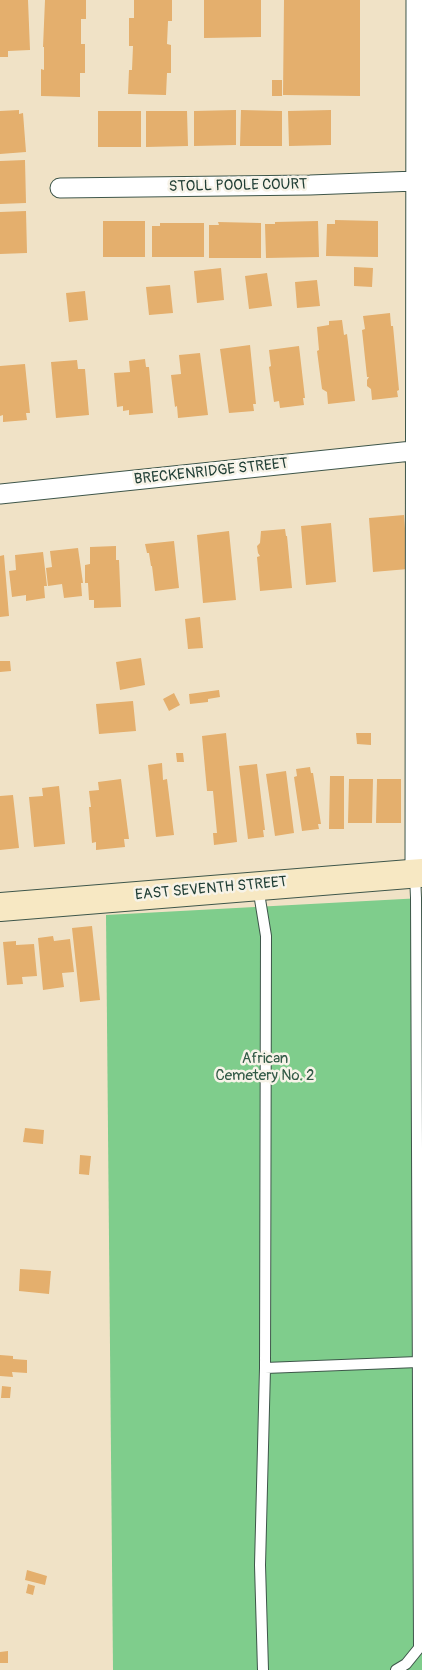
<!DOCTYPE html>
<style>
body{margin:0}
canvas{display:block;background:#f0e2c6}
</style>
<canvas width="422" height="1670"></canvas>
<script>
const ctx = document.querySelector('canvas').getContext('2d');
ctx.lineJoin = 'round';
function fill(path, color) {
  ctx.fillStyle = color;
  ctx.fill(path, 'evenodd');
}
function trace(path, color, width, dash) {
  ctx.strokeStyle = color;
  ctx.lineWidth = width;
  ctx.lineCap = dash ? 'butt' : 'round';
  ctx.setLineDash(dash || []);
  ctx.stroke(path);
}
function write(font, color, halo, rows, align = 'center') {
  ctx.font = font + ' Pangolin,sans-serif';
  ctx.lineWidth = 5;
  ctx.setLineDash([]);
  ctx.textBaseline = 'middle';
  ctx.strokeStyle = halo;
  ctx.fillStyle = color;
  for (const [text, x, y, turn = 0] of rows) {
    ctx.save();
    ctx.translate(x, y);
    ctx.rotate((+turn || 0) * Math.PI / 180);
    ctx.textAlign = isNaN(turn) ? turn : align;
    if (halo) ctx.strokeText(text, 0, 0);
    ctx.fillText(text, 0, 0);
    ctx.restore();
  }
}
const green = new Path2D(`
 M422 898V1670H113L106 915Z`);
const building = new Path2D(`
 M0 0H28L30 50 8 51V57H0Z
 M45 0H86V19H81V44H85V73H80V97L41 96V69L44 70V47H43Z
 M134 0H172V21H168L167 44 171 45V73H167L166 95 128 94 129 70H132L133 46H129V18H134Z
 M204 0H261V37L204 38Z
 M284 0H360V96L283 95Z
 M272 80H282V96H272Z
 M19 110V114L23 113 26 152 0 154V111Z
 M236 110V145L194 146V111Z
 M241 110 282 111V146H240Z
 M331 110V145L289 146 288 111Z
 M98 111H141V147H98Z
 M146 111H187L188 146 146 147Z
 M25 160 26 203 0 204V161Z
 M26 211 27 253 0 254V212Z
 M335 220 378 221V257L326 256 327 224H335Z
 M103 221H145V257H103Z
 M318 221 319 257 266 258 265 224H275V222Z
 M218 222 261 223V258H209V225H219Z
 M160 223H204V257H152V226H160Z
 M354 267 373 268 372 287 354 286Z
 M221 268 224 300 197 303 194 271Z
 M267 273 272 306 249 309 245 276Z
 M317 280 320 306 297 308 295 282Z
 M170 285 173 313 149 315 146 287Z
 M85 291 88 320 69 322 66 293Z
 M390 313 391 326H393L399 390 397 391 398 397 372 400 371 389 367 386V380L369 377H367L362 330 365 329 363 316Z
 M342 320 344 335 347 334 355 401 328 404 327 392 322 389 317 351 319 350 317 327 329 325V321Z
 M250 345 256 404H253L254 411 229 413 220 349Z
 M299 346 305 398H303L304 405 280 408 279 401 274 402 269 367 271 366 269 350Z
 M200 353 208 415 178 418 177 406 175 407 171 375 181 374 179 355Z
 M145 359 146 367H149L153 413 129 415V410L123 411V406L117 407 114 373 130 372 129 361Z
 M77 360 78 369H85L89 415 56 418 51 362Z
 M25 364 30 413H26L27 420 3 422V415L0 416V366Z
 M404 515 408 569 373 572 369 518Z
 M331 523 336 582 306 585 301 526Z
 M285 529 286 536H287L292 588 260 591 257 557 260 556 258 553 257 546 260 543 261 531Z
 M229 531 236 600 203 603 197 535Z
 M174 541 179 588 155 591 152 566H151L149 553H147L145 544Z
 M116 546V560H119L121 607 94 608V600H89L88 583H85V565L90 564V547Z
 M78 548 83 583H81L82 596 64 598 62 584 48 586 46 568 52 567 50 551Z
 M43 552 47 586H44L45 598 26 601V595L12 597 9 571 16 570 15 555Z
 M4 555 9 616 0 617V556Z
 M200 617 203 648 188 649 185 619Z
 M141 658 145 685 120 690 116 662Z
 M0 661H10L11 671 0 672Z
 M219 690 220 697 208 699V702L190 704 189 694Z
 M174 693 180 705 169 711 163 699Z
 M133 701 136 731 99 734 96 704Z
 M226 733 237 842 214 845 213 833H217L213 791H207L202 736Z
 M356 733H371V745L357 744Z
 M176 753H183L184 762H177Z
 M162 763 163 780 167 779 174 835 156 837 148 765Z
 M257 764 265 830H263L264 837 248 839 239 766Z
 M310 767 311 773H313L321 824H318L319 829 302 831 294 777 297 776 296 769Z
 M286 771 294 833 275 836 266 774Z
 M330 776H344V829H329Z
 M121 779 129 839H124L125 847 96 850V842L92 843 89 807H91L89 791 99 790 98 782Z
 M349 779H373L372 823H348Z
 M377 779H401V823H376Z
 M59 786 65 844 34 847 29 797 43 796 42 788Z
 M13 795 19 848 0 850V796Z
 M92 926 100 1000 80 1002 72 928Z
 M53 936 54 941 70 939 74 972 62 973 64 987 43 990 38 938Z
 M16 941V945L34 944 37 976 22 977 23 984 7 985 3 942Z
 M25 1128 44 1130 43 1144 23 1142Z
 M80 1155 91 1156 89 1175 79 1174Z
 M20 1269 51 1271 49 1294 19 1291Z
 M0 1355 13 1356V1359L27 1360V1373L12 1372 13 1377 0 1376Z
 M2 1386 11 1387 10 1398H1Z
 M27 1570 47 1576 45 1585 25 1580Z
 M28 1584 35 1586 33 1595 26 1593Z
 M8 1651V1663H0V1652Z`);
const lane = new Path2D(`
 M258 887 266 936 265 1368 260 1565 263 1670
 M265 1368 418 1362
 M396 1670 406 1664 419 1648 416 898 415 874`);
const street = new Path2D(`
 M60 188 310 185 416 181
 M0 494 422 450
 M415 873 416 0`);
const secondary = new Path2D(`
 M0 907 422 873`);
const streetNames = [
 ["STOLL POOLE COURT",238,186,-1],
 ["BRECKENRIDGE STREET",211,472,-6],
 ["EAST SEVENTH STREET",211,889,-5]
];
const parkNames = [
 ["African",265,1059],
 ["Cemetery No. 2",265,1076]
];
fill(green, '#7fcd8c');
fill(building, '#e4af6d');
trace(lane, '#3e564a', 12);
trace(street, '#3e564a', 21);
trace(secondary, '#3e564a', 30);
trace(lane, '#fff', 10);
trace(street, '#fff', 19);
trace(secondary, '#f7e8c3', 28);
write('15px', '#1f3d34', '#f7f3e8', streetNames);
write('15px', '#325a46', '#f7f3e8', parkNames);
</script>
